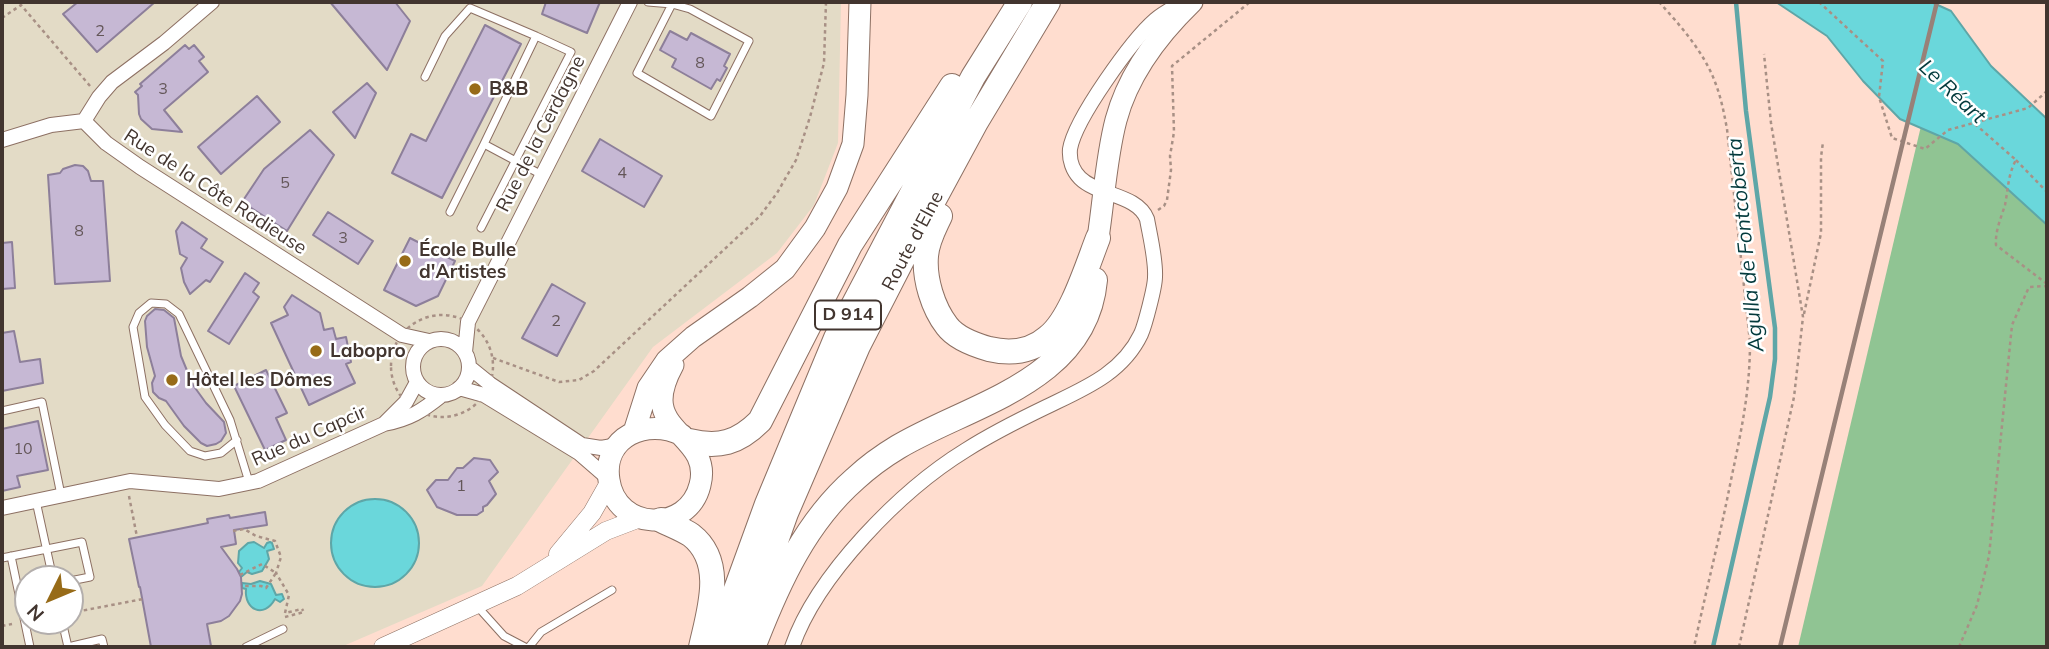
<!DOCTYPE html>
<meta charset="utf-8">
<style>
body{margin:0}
#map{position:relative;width:2049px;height:649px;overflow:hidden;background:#ffddcf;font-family:Mulish,sans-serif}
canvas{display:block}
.frame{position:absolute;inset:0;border:4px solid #42352f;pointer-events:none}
.north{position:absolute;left:14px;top:565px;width:70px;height:70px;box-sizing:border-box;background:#fff;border:2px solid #b3aeac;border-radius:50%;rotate:227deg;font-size:19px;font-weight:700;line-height:28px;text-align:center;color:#42352f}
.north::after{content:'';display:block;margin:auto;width:24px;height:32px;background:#976b18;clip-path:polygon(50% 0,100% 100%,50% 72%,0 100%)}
</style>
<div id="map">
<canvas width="2049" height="649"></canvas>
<div class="frame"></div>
<div class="north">N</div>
</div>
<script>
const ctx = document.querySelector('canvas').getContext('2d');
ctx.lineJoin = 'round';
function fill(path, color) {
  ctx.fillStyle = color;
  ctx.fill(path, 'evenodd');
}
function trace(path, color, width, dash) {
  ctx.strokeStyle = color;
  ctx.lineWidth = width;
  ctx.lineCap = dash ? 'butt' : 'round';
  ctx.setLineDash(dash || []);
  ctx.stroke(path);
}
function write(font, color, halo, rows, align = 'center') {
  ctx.font = font + ' Mulish,sans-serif';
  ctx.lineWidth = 5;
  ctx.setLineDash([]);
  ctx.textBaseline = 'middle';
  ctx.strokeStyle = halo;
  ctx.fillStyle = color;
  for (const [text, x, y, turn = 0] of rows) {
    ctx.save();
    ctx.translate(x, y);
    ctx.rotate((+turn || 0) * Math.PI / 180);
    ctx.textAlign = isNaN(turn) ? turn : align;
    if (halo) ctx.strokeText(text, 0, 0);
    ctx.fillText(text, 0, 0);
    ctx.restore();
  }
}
const commercial = new Path2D(`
 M2 2H841L838 143 814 205 777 253 653 347 482 586 341 647H2ZM28 579H70V621H28Z`);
const green = new Path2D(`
 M1921 126 1958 144 2047 225V647H1798Z`);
const water = new Path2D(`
 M1776 2H1931L1951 11 1991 66 2047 119V225L1958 144 1900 119 1863 81 1827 36Z
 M331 543a44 44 0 1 1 88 0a44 44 0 1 1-88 0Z
 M254 542 264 548 267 543 270 542 272 543 274 549 267 551 269 559 262 571 252 574 247 572 241 577 239 572 242 568 238 563 239 551 248 543Z
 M260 581 271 584 276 595 282 594 284 599 280 602 275 599C264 619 244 610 246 589L242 588V583L251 584Z`);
const stream = new Path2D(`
 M1713 647 1770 397 1775 359V328L1746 111 1736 2`);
const building = new Path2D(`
 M78 2H155L97 52 63 14Z
 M330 2H395L410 21 387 70Z
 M546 2H600L587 33 542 14Z
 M485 25 521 44 442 198 392 173 411 134 426 141Z
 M670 31 687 40 691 33 730 54 724 66 727 68 720 81 717 79 711 89 672 67 676 59 660 50Z
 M185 45 189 49 194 45 204 57 199 61 208 72 164 110 182 132 152 129 141 119 139 114 138 95 135 92 142 86 140 84Z
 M367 83 376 93 355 138 333 112Z
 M257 96 280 122 221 174 198 147Z
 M310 130 334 155 287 231 242 202 264 169Z
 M600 139 662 176 644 207 582 171Z
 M75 165 83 166 88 171 91 181H103L110 281 55 284 48 175 60 173 63 169Z
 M328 212 373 241 358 264 313 235Z
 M182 222 207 239 201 248 223 262 210 282 206 280 190 294 184 282 181 268 187 258 180 254 176 231Z
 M410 238 455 261 438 296 416 306 384 290Z
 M12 242 15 288 2 289V243Z
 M245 273 259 283 253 292 259 297 229 344 208 331Z
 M552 284 585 303 557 356 522 338Z
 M292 295 320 313 324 330 333 328 336 339 346 337 351 362 346 364 355 383 309 405 271 323 288 315 284 307Z
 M155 309 164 310 174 318 181 356 193 385 206 403 224 422 226 433 221 441 216 444 207 446 201 443 184 426 166 401 159 398 153 392 152 383 155 376 147 347 145 321 147 316Z
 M14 331 20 362 40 359 43 383 2 391V333Z
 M266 370 287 413 276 418 286 440 265 450 234 386Z
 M38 421 48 470 17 476 20 487 2 491V429Z
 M474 458 490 460 498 472 489 481 496 494 487 505 483 507V511L477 515H457L437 507 427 490 436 480H448L457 468H463Z
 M265 512 267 525 234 530 236 544 221 547 237 569 241 577 242 594 240 601 229 616 221 621 207 624 211 646 151 647 140 587H139L129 539 208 523 207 519 229 515 230 518Z`);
const path = new Path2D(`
 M1659 2C1679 24 1704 52 1715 82 1721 97 1724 113 1727 129L1750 342C1750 392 1741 432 1731 480 1720 536 1706 591 1694 647
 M1819 2 1883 61 1879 97 1892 138 1925 149 1948 130 2028 108 2047 91
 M2 18 21 5 90 86
 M1975 124 2016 160C2008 174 2008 190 2005 205 2001 218 1995 231 1996 245L2047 284
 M2016 160 2047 192
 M1158 210 1164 206 1167 200 1171 170 1170 156 1174 132 1172 66 1250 2
 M1804 314 1821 233V157L1823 142
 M391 366a51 51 0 1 1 102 0a51 51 0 1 1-102 0Z
 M493 358 559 382 579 380 594 371 760 216 777 193 796 160 810 117 824 63 826 2
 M129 496 137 537
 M233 531 244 529 256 536 275 541 281 557 276 573 289 595 285 613 302 609
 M240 575 262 564 276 573 266 588 261 586H242
 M70 613 143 599
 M285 617 304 612 302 609
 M2 626 12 624
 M1739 647 1794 397 1803 317 1771 123 1764 54
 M1959 647 1977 605 1989 556 2012 325 2029 287 2047 286`);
const service = new Path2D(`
 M648 2 672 4 690 9 749 41 711 116 637 73 672 4
 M425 77 445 36 470 8 536 36 484 144 542 175
 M450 212 484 144
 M481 228 571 52 536 36
 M2 411 42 402 61 495
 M237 440 221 453 205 456 190 451 165 425 145 397 133 327 139 313 151 303 166 304 179 314 230 420 249 482
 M36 501 53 579
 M11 556 30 647
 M2 558 82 542 90 577 70 581
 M477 606 504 636 525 647
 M62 621 68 647
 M68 647 102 639 104 647
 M246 647 283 629
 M529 647 541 632 612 590`);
const minor = new Path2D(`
 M84 121 106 143 140 167 377 319 402 335 429 341
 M84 121 99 97 112 82 164 43 212 2
 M2 140 51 125 84 121
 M413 367a28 28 0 1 1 56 0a28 28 0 1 1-56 0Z
 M465 352 468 322 630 2
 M469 367 490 384 582 445 601 448 618 445
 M459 388 484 395 579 453 609 479
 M384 424 406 402 417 382
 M2 508 130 481 219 489 258 481 384 424C410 419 422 411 442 395
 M792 647C817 575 901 490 966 450 991 434 1019 420 1046 407 1083 389 1122 374 1141 334 1145 325 1155 287 1155 277 1156 260 1150 236 1147 219 1137 194 1098 196 1080 178 1073 171 1069 160 1070 149 1075 119 1132 40 1155 20 1163 13 1173 8 1182 3`);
const tertiary = new Path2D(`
 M558 554 592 513 609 483
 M383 647 517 586 606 531 640 518`);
const secondary = new Path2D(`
 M1098 238C1104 199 1106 158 1116 120 1128 75 1159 34 1192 2
 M673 365C667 376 662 387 662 400 662 434 711 443 700 485 688 534 616 531 609 480 602 437 647 417 682 435
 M634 432 648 388 667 360 693 337 750 297 785 269 815 228 837 188 853 144 857 95 860 2`);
const trunk = new Path2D(`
 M940 216C934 229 927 241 926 256 924 279 933 308 947 326 956 338 975 345 989 349 1010 354 1031 352 1048 337 1071 319 1087 266 1098 238
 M689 441C719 448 738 443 760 421L850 245 952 86
 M661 520C671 525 682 529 691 535 726 562 709 611 701 647
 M756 640C779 581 806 522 855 479 868 467 883 456 898 447 970 404 1086 382 1095 280
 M715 647 767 504 836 338 973 77 1020 2
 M738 647 786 513 858 346 916 233 976 122 1048 2`);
const rail = new Path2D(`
 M1780 647 1937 2`);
const markers = [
 [475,89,7,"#976b18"],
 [405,261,7,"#976b18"],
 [316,351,7,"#976b18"],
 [172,380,7,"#976b18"]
];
const numberNames = [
 ["2",100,31],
 ["8",700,63],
 ["3",163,89],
 ["4",622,173],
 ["5",285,183],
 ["8",79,231],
 ["3",343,238],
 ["2",556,321],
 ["10",23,449],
 ["1",461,486]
];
const shields = [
 [848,315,66]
];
const shieldNames = [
 ["D 914",848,315]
];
const poiNames = [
 ["B&B",489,89],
 ["École Bulle",419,250],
 ["d'Artistes",419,272],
 ["Labopro",330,351],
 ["Hôtel les Dômes",186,380]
];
const streetNames = [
 ["Rue de la Cerdagne",541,134,-63],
 ["Rue de la Côte Radieuse",215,192,33],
 ["Route d'Elne",913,241,-62],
 ["Rue du Capcir",309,436,-24]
];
const waterNames = [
 ["Le Réart",1952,92,43],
 ["Agulla de Fontcoberta",1746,245,-96]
];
fill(commercial, '#e3dbc6');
fill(green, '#90c493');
fill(water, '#6ad7db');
trace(water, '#5ea6a7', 2);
trace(stream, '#5ea6a7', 4.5);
fill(building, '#c6b8d4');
trace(building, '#8d7f9a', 2);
trace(service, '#8d7063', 9);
trace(minor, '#8d7063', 16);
trace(tertiary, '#8d7063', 19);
trace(secondary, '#8d7063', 23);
trace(trunk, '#8d7063', 26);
trace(path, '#a89085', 2.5, [3.5, 3.5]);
trace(service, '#fff', 7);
trace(minor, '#fff', 14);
trace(tertiary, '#fff', 18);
trace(secondary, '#fff', 21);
trace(trunk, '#fff', 24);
trace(rail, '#988178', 4.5);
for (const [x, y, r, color] of markers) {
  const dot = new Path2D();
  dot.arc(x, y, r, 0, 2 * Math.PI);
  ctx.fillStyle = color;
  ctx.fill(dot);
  trace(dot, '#fff', 2.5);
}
write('16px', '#635658', null, numberNames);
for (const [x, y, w] of shields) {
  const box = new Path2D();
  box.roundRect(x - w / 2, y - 14.5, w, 29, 5);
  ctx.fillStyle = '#fff';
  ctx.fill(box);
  trace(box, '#42352f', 2);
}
write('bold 18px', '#42352f', null, shieldNames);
write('bold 19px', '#42352f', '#fff', poiNames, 'left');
write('19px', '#42352f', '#fff', streetNames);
write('italic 21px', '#033a3c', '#fff', waterNames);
</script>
